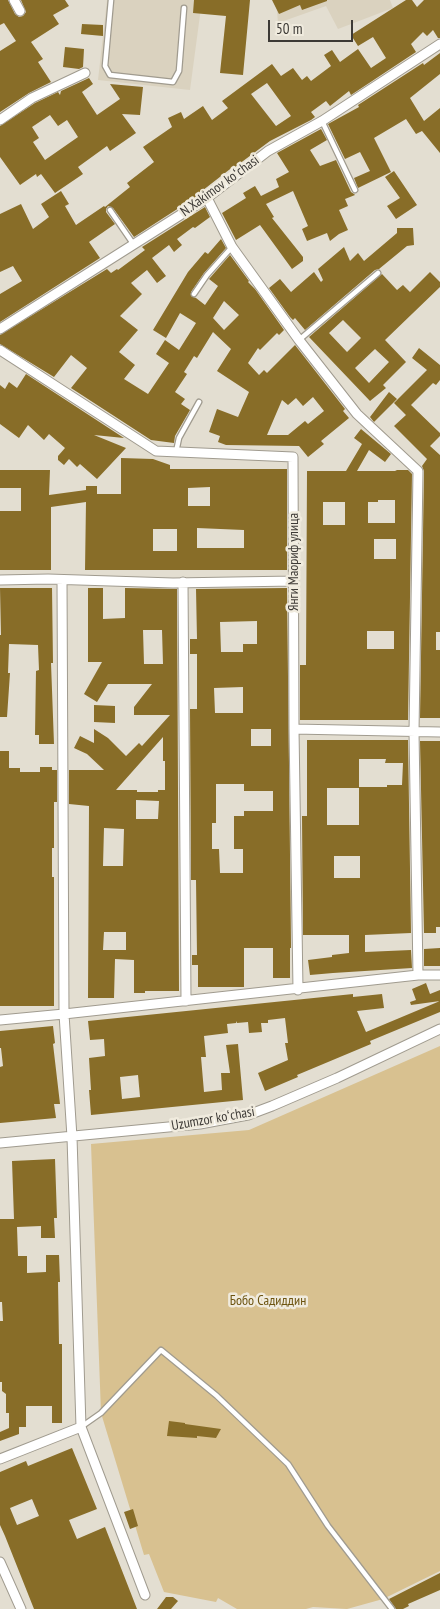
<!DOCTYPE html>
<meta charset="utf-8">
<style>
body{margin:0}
#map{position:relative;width:440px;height:1609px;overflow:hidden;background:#e3ded1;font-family:"PT Sans Narrow",sans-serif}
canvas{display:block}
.scale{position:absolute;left:268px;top:20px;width:85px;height:22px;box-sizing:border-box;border:2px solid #3d3a36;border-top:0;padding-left:6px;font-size:15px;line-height:18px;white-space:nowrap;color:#3d3a36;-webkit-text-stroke:4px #f0ebde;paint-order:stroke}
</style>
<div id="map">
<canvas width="440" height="1609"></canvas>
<div class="scale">50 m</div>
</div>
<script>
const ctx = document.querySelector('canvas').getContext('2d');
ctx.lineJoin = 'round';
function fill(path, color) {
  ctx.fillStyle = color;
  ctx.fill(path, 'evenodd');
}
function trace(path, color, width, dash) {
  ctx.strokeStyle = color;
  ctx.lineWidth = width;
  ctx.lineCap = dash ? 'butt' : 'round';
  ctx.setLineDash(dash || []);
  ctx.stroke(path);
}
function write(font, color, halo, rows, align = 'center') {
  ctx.font = font + ' "PT Sans Narrow",sans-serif';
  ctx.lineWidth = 5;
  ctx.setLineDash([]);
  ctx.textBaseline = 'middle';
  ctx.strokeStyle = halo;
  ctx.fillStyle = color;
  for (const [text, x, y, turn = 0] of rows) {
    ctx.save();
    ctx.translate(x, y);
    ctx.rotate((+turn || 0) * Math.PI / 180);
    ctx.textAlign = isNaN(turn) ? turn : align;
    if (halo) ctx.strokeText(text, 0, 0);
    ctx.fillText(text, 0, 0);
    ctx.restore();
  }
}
const built = new Path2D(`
 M107 0H202L190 90 98 80Z
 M276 0H390L393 8 338 29 326 6 278 23Z`);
const green = new Path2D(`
 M440 1046V1571L383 1599 347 1609 313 1607 306 1609H237L218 1598 216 1602 164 1592 149 1554 144 1555 101 1413 91 1144 249 1130Z`);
const building = new Path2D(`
 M0 0H8L15 14 19 17 23 16 26 12 21 0H65L69 6 53 15 59 24 31 42 43 59 38 62 51 82 29 93 0 112V51L16 41 4 23 0 25Z
 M194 0H250L243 75 220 73 226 16 193 13Z
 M272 0H327V1L302 10 300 5 279 14Z
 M406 0H412L417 7 424 0H440V38H438L433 30 427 36 423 32 411 44 416 52 351 95 349 91 330 106 326 101 311 112 315 117 311 120 270 141 235 167 234 166 198 194 199 195 134 237 113 208 108 206 106 209V212L115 224 89 242 100 258 0 322V294L22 281 13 266 0 272V214L21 204 33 229 49 217 41 204 61 191 69 204 65 206 76 225 104 206 105 207 130 187 127 183 154 162 143 147 172 127 168 118 181 112 184 119 203 106 212 120 228 108 222 101 272 64 281 76 293 68 302 80 307 76 311 81 331 66 324 55 332 50 340 62 358 49 371 68 386 58 373 37 358 46 351 35ZM267 83 291 116 276 126 251 94Z
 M82 24 103 25V36L81 34Z
 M65 47 84 49 83 67 79 69 63 67Z
 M440 53V74L410 98 424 121 440 108V153L422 131 416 134 406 119 374 138 391 172 358 188 354 178 370 171 360 152 345 159 328 124 359 107 358 105 423 63 424 65Z
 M89 78 93 84 82 92 97 115 120 99 110 84 143 87 140 115 122 114 136 133 110 151 107 146 78 167 83 174 55 193 41 174 37 177 36 174 20 185 0 157V126L35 103 58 92 60 95 61 91ZM50 115 58 126 67 120 78 137 45 160 33 142 39 138 32 127Z
 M321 129 327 140 310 150 320 166 336 160 351 192 354 194 355 195 345 199 348 206 339 210 348 230 339 234 330 241 327 233 307 241 302 229 308 226 293 191 266 204 274 217 272 218 303 257V261L292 269 260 225 236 240 222 213 246 198 243 193 255 186 261 196 279 187 276 179 289 172 277 153Z
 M394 171 417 205 396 219 387 206 400 198 385 177Z
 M205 207 210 217 195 228 193 227 177 239 182 245 174 252 169 245 152 258 166 276 157 283 147 270 131 283 142 294 120 316 138 330 119 352 135 365 124 379 148 394 169 363 156 354 165 340 179 350 196 323 180 313 166 338 153 330 188 272 205 252 208 254 221 239 226 248 204 273 191 292V296L196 298 205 305 218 286 209 279 230 255 249 281 248 282 255 289 284 330 279 335 277 333 260 350 258 348 248 363 259 375 264 370 267 373 295 345 345 409 343 411 349 418 321 441 324 444 308 457 299 446 226 445 218 442 220 436 209 432 217 409 238 417 249 392 217 371 231 349 213 332 197 358 194 356 184 372 187 374 175 392 185 399 181 404 190 410 175 436 174 443 151 440 71 388 87 368 71 355 54 377 0 344V335L107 269 111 273 117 269 118 270 145 250 142 247ZM224 301 239 315 224 330 213 318ZM313 397 324 411 308 424 305 421 288 435H267L282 400 288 405 296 398 303 406Z
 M397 228H413L414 245 407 246 379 269 375 270 305 330 295 318 293 320 290 317 269 288 280 279 291 292 314 272 321 282 323 280 318 269 344 247 350 261 358 253 364 261 397 233Z
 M430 272 440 282V287L385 340 406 362 383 385 386 388 370 401 309 337 382 274 397 290 403 285 410 292ZM343 320 361 338 347 352 329 333ZM375 349 389 362 369 383 355 368Z
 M419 348 440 365V380L436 385 433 383 411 405 440 433V436L430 446 440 455V632H436V650H440V718H420L424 471 422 466 427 459 394 426 406 415 394 403 427 370 412 358Z
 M26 374 124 438 94 435 126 448 97 479 80 464 77 467 69 459 64 465 58 460V456L65 448 49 434 44 440 28 425 19 438 0 424V385L5 389 9 382 17 388Z
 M389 392 397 399 374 422 370 417Z
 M361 429 391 454 385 462 369 450 357 471H397L395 470H408L412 474 408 720H300V665H306L307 471H346L362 444 354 438ZM378 500H395V523H368V502H378ZM323 502H345V525H323ZM374 539H396V559H374ZM367 631H394V649H367Z
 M121 458 153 459 170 465V469H287V570H85L86 502 51 507V570H0V511H21V488H0V470H50L49 495 86 490V486H97V494H121ZM210 487V506H188V488ZM197 528 244 530V548H197ZM153 529H177V551H153Z
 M0 588H52L53 663H51L54 744H39V735H35L36 671 39 670 38 645 9 644 8 673H10L7 717H0V635H1Z
 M88 588H103V619L125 618V588L177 589 179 991H145V993H134V960L115 959 114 998H88L89 806 69 804V770H104L87 754 74 748 80 736 94 743V729L108 738 126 756 139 743 142 746 170 715H134V707L152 684H108L97 702 84 694 102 662H88ZM143 630H162L163 664H144ZM163 737V761H165V790H158V792H137V790H116ZM136 800 159 801 158 819H136ZM104 828 124 829 123 866H103ZM104 932H126V950H103Z
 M287 588 291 944V948H290V978H273V948H244V987H198V965H192V955H197L196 880H191L190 709H197V654H190V639H197L196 589ZM257 621V644H243V652H221L220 622ZM243 687V713H215L214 688ZM251 729H271V746H251ZM216 784H244V791H273V811H244V816H234V849H243V873H220L219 849H212V823H216Z
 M94 705 115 706V723L94 722Z
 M307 740H408L411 933 365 935V952L411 950 412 968 333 973 310 975 308 960 332 957V955L349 953V935H303L302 816H307ZM359 759H386L385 763H403L402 785H387V787H359ZM327 788H359V825H327ZM334 856H360V878H334Z
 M420 741H440V927H436V933H424Z
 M0 751H9V768H20V772H40V767H52V770H57V802H54V848H52V877H54V1006H0Z
 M440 948V966H424V949Z
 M426 983 430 994 440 990V1012L370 1041 371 1044 297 1075 298 1077 265 1091 258 1073 288 1060 285 1043H288L285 1018 268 1020V1023H261L262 1032 249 1033 248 1022 237 1023 236 1021V1023L227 1024 228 1033 204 1036 206 1057H201L204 1092 222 1090 221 1073H230L226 1045 238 1044 243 1100 91 1115 89 1090H91L89 1058 105 1056 104 1039 90 1040 88 1021 353 994V997L382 994 384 1008 357 1011 366 1032 440 1001 411 1005 410 1002 416 1000 412 989ZM138 1075 140 1097 122 1099 120 1077Z
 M53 1026 55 1043 53 1044 60 1104H54L56 1118 0 1123V1067L3 1066 1 1048H0V1031Z
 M55 1159 57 1218H54L55 1238H41V1226L17 1227 18 1256H27V1273L46 1272V1255H59L60 1282H58L59 1344H62V1423H52V1406H26V1427H19V1434L0 1441V1432L9 1428V1413H6V1394L2 1391V1382H0V1321H3L2 1302H0V1219H14L12 1161Z
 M169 1421 185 1423V1424L221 1429 216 1438 197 1436V1438L167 1436Z
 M72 1448 97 1509 69 1520 77 1539 105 1527 137 1609H34L5 1536 0 1525V1472L26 1461 28 1466ZM32 1499 39 1516 17 1525 10 1508Z
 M133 1509 138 1526 130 1529 124 1512Z
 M440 1573V1590L408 1604 409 1606 403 1609H396L389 1599Z
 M166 1597H173L178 1601 171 1609H157Z`);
const lane = new Path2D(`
 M111 0 105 66 110 75 173 82 179 71 184 8
 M322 121 355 190
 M110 210 134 245
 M194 294 207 275 232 247
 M299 340 378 273
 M176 452 179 438 199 402
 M81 1427 101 1413 161 1350 217 1396 288 1464 328 1526 392 1609`);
const street = new Path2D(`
 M14 0 20 11
 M0 120 32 98 85 73
 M207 198 232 247 299 340 357 414 418 471 414 732 418 975
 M0 329 207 198 268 151 322 121 440 44
 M0 350 156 451 293 457 294 729 298 990
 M0 580 48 579 173 583 294 581
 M183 582 186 1001
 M294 729 440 732
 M0 1020 64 1014 418 975H440
 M0 1143 200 1124 248 1115 272 1106 337 1078 440 1029
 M81 1427 145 1595
 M0 1459 81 1427 72 1137 64 1014 62 580
 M0 1562 21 1609`);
const streetNames = [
 ["N.Xakimov koʻchasi",220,186,-36],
 ["Янги Маориф улица",294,562,-90],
 ["Uzumzor koʻchasi",213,1119,-10]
];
const parkNames = [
 ["Бобо Садиддин",268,1301]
];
fill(built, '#dad2bf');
fill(green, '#d8c190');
fill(building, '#886d28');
trace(lane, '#a09b8f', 7);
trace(street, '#a09b8f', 11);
trace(lane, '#fff', 4.5);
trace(street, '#fff', 9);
write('14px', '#3d3a36', '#f0ebde', streetNames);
write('14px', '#6d5410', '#f0ebde', parkNames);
</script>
